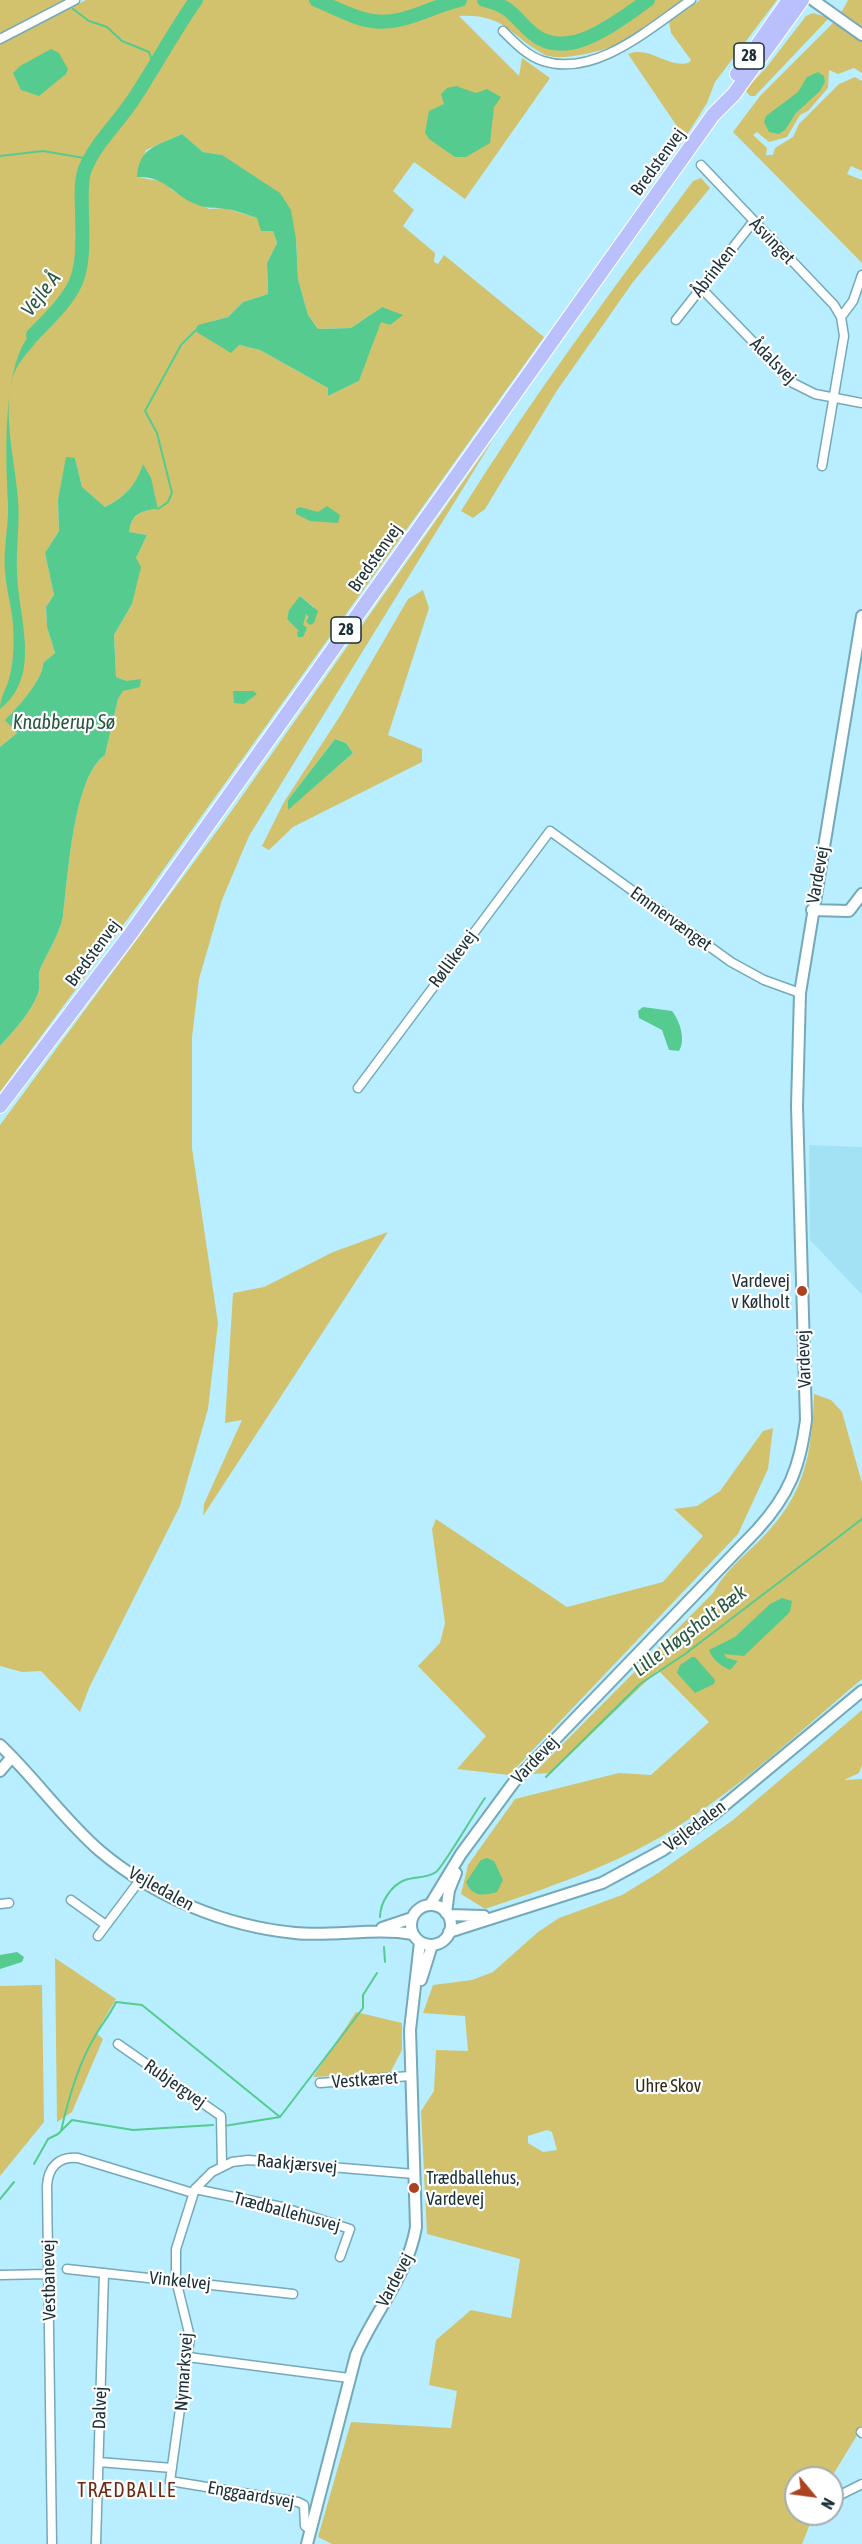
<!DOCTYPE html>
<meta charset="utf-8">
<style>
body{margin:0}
#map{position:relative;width:862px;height:2544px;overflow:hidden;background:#b8eeff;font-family:"Asap Condensed",sans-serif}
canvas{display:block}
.north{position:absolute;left:784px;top:2466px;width:60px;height:60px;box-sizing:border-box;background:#fff;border:2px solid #a3acaf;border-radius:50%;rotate:119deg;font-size:16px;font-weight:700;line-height:24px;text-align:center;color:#1a2f36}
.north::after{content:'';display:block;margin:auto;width:21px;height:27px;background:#ab4320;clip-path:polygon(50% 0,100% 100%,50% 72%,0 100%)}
</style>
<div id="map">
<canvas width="862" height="2544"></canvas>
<div class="north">N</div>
</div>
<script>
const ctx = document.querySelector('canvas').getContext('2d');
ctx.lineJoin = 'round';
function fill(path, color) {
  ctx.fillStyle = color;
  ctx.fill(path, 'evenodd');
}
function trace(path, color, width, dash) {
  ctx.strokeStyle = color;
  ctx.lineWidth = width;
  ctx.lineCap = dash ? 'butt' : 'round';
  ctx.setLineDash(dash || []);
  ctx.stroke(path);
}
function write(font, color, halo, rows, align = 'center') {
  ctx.font = font + ' "Asap Condensed",sans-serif';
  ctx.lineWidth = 4.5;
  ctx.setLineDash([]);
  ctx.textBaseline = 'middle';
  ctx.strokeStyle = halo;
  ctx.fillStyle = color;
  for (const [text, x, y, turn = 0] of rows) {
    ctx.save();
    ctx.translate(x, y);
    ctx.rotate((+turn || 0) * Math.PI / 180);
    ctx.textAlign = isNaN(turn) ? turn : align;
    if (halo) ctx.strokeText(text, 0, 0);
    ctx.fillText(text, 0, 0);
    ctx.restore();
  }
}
const built = new Path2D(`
 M809 1145 862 1147V1295L810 1240Z`);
const green = new Path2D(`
 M0 0H68L0 35Z
 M86 0H683C664 14 644 30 623 42 608 50 559 63 543 54 508 34 505 14 459 16L519 76 522 58 550 78 465 199 414 162 393 191 414 210 403 226 435 253 434 262 438 264 444 255 544 337 143 898 0 1092V1046C12 1033 36 1007 39 989 40 981 37 975 41 967 48 952 60 933 63 916 68 879 73 776 105 755L118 699 127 681 116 677 114 635 132 604 136 558 147 535 128 532C132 515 141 510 158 509L143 465C136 486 124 497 105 507L82 487 75 458 58 500 59 531 45 553 54 595 46 607 47 627 55 653 43 663C44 678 17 709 6 720L17 733 0 747V43ZM182 134 203 152 222 155 296 239 298 279 308 315 318 329 351 328 382 307C379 334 367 355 359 381L328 396V388L260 350 239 345 213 321 228 317 243 302 268 294 267 263 277 243 273 231 257 218 225 208 209 209 172 190 165 182 137 177 146 150ZM300 596 314 607 307 623 310 617 306 614 298 637 301 631 287 619 290 608 294 607Z
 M700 0H777L715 82 707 103 685 138 628 54C649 45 668 68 688 63L691 60 671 33 669 22Z
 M848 0H862V28L841 13Z
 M813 13 829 18 755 96H750L745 90 766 68 806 16Z
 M834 22 862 41V73L854 68 838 74 829 70 828 88 808 111 800 115 787 137 769 142 757 132 753 135 767 148 766 155H773L775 148 793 137 799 124 839 84 855 77 862 81V171L851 166 847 174 862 180V263L733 132 760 96Z
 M701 178 710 188 633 282 556 392 485 509 473 518 461 511C532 397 613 289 693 181Z
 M494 438 249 836 222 900 199 979 192 1037V1148L218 1323 208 1409 180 1506 89 1688 80 1712 41 1671 22 1672 0 1666V1125L228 816Z
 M423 590 429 608 388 735 422 749V762L293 827 269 850 262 846 284 802 340 716 408 599ZM335 739 346 743 353 753 288 809V800Z
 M388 1232 203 1516 204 1504 242 1420 225 1423 233 1293 264 1287 333 1252Z
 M814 1394 831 1400 842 1412 862 1483V1679C800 1731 739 1789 669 1832 612 1866 548 1888 485 1909L461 1894 468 1865 515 1799 619 1773 651 1775 709 1722 658 1670 551 1773 533 1774 713 1593C724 1572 745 1555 762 1538 805 1494 812 1454 814 1394Z
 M773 1428 768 1469 738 1534 509 1775 457 1769 486 1736 418 1666 440 1643 445 1623 432 1529 436 1519 567 1607 663 1582 703 1536 674 1509 697 1506 720 1491 763 1431Z
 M862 1710V1765L859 1773 844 1780 862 1779V2427L831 2478H796V2514H814L802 2544H332L318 2537 351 2422 451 2428 457 2391 429 2385 436 2340 471 2310 511 2318 520 2259 427 2234 421 2111 434 2091 436 2050 468 2051 465 2016 423 2013 433 1985 472 1980 493 1972 538 1932 559 1918 622 1895 658 1873 733 1820ZM547 2130 552 2132 557 2150 543 2152 528 2143V2136Z
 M55 1958 116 1999 96 2033 103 2039 72 2112 57 2122Z
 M42 1985 44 2122 0 2176V1986Z
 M356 2012 402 2023V2050L390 2073 313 2077Z`);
const water = new Path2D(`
 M51 49 59 53 68 69 66 74 39 96 21 90 13 73 20 66Z
 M818 72 824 76 825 82 820 91 796 113 785 130 779 134 769 132 764 122 766 116 798 92 807 77Z
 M456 86 476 93 487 89 501 97 494 107 490 143 466 157H455L429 139 425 133 429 111 444 104 441 94 447 88Z
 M182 134 203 152 222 155 280 193 291 210 296 239 298 279 308 315 318 329 351 328 382 307 403 315 390 325 381 322 359 381 328 396V388L260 350 239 345 231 353 195 331 198 325 228 317 243 302 268 294 267 263 277 243 273 231H261L257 218C247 215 236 210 226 209 216 207 208 209 198 205 173 196 167 176 137 177 139 146 158 146 182 134Z
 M45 323C43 342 17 357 12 380 3 418 15 461 18 499 20 523 16 547 17 572 18 617 43 676 0 709 0 696 7 689 10 675 14 659 14 642 13 625 12 607 6 590 5 571 3 548 9 526 8 503 6 452 0 341 45 323Z
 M66 457 75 458 82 487 105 507C125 497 136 485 143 464L151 478 158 509C142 510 131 514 129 532L147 535 136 558 141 567 132 604 114 635 116 677 127 681 141 679 140 687 123 691 118 699 105 755C73 776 68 879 63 916 60 933 48 952 41 967 37 975 40 981 39 989 36 1007 12 1033 0 1046V747L17 733 5 720C17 709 44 678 43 663L55 653 47 627 46 607 54 595 45 553 59 531 58 500Z
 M327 506 340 515 338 523 310 521 296 514V509L300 507 318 512Z
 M300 596 318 611 314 623 310 625 306 621 309 617 306 614 303 625 307 628 303 637H298L297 632 299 631 287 619 289 610Z
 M233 691H253L257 694 244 704 234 703Z
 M335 739 346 743 353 753 288 810V800Z
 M643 1007 672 1011C680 1021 686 1040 679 1051L669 1050 662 1030 639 1018 638 1011Z
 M782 1598 792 1601 790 1612 744 1656 724 1654 727 1658 738 1661 730 1670C721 1666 712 1659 709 1650L735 1637 770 1604Z
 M692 1657H695L715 1680 714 1684 695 1693 677 1673 680 1665Z
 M487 1858 494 1861 503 1880 497 1892C484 1896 472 1897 466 1882L481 1860Z
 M17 1952 24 1957 22 1962 0 1969V1955Z`);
const stream = new Path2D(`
 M73 9 89 21 107 27 122 41 149 52 154 66
 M0 156 43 151 90 159
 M158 509 168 502 172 493 157 433 145 411 181 345 195 331
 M546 1777 640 1684 685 1654 862 1519
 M380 1917C380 1903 391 1885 405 1880 415 1876 426 1879 436 1872 443 1867 476 1810 485 1798
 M384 1947 385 1962
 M224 2126 280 2117 363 2008V1995L377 1973
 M61 2131C68 2100 78 2065 94 2038 101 2025 110 2015 116 2002L142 2005 280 2117
 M34 2164 48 2139 58 2134 72 2120 133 2130 213 2125
 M0 2199 14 2182`);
const river = new Path2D(`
 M316 0C334 7 354 19 373 21 402 26 432 6 460 0
 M484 0C511 6 513 16 532 33 568 64 619 20 648 0
 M33 335C80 287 84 282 82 214 82 200 80 183 85 169 96 142 120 121 135 97 156 65 174 31 196 0`);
const minor = new Path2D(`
 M503 31C514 42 527 56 543 61 596 78 651 27 691 0
 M0 39 75 0
 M701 165 834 305 841 317 844 336 822 466
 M701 288 793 383 815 394 862 403
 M841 317 853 301 862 275
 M676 320 753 222
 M358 1088 550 831 731 962 764 980 800 993
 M71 1900 106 1925
 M0 1904 9 1903
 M98 1936 140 1880
 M118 2044 221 2116 222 2166
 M320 2083 410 2076
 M195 2189 282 2207 350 2229 340 2257
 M67 2269 293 2294
 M0 2275 49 2274
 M188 2357 349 2378
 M861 2432 862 2433
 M99 2462 172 2468
 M832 2499 862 2484
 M311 2531 305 2526 304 2505 298 2502 170 2481 190 2337 176 2280V2249L195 2189 212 2172 232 2162 248 2160 414 2174
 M52 2544 47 2186C48 2167 59 2156 78 2158L193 2193
 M96 2544 104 2273`);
const tertiary = new Path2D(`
 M813 0 862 35
 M812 910 849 911 862 894
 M0 1745C35 1778 64 1820 100 1851 155 1897 224 1926 295 1933 334 1937 374 1927 413 1934
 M0 1771 12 1757
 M430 1905 461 1854 514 1782 757 1530C789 1495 800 1467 806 1420L797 1106 800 993 862 616
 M411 1925a20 20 0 1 1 40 0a20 20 0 1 1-40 0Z
 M446 1913 449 1890 456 1873
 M448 1915 484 1916
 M382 1928 412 1918
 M449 1932 602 1883 663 1850 714 1814 862 1691
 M421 1980 432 1945
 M307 2544 356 2355C375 2311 408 2275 416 2227L410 2030 420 1942`);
const trunk = new Path2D(`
 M737 74 789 0
 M0 1106 129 936 713 115 734 94 802 0`);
const markers = [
 [802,1291,6,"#ab4320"],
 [414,2188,6,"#ab4320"]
];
const shields = [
 [749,56,30],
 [346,630,30]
];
const shieldNames = [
 ["28",749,56],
 ["28",346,630]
];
const streetNames = [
 ["Bredstenvej",658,162,-54],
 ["Åsvinget",772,241,46],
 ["Åbrinken",714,271,-52],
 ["Ådalsvej",773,361,45],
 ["Bredstenvej",375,558,-55],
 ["Vardevej",818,875,-80],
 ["Emmervænget",671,919,36],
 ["Bredstenvej",93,953,-53],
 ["Røllikevej",453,959,-53],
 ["Vardevej",804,1359,-92],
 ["Vardevej",535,1760,-46],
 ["Vejledalen",695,1826,-37],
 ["Vejledalen",161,1889,29],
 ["Vestkæret",365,2080,-4],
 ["Rubjergvej",175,2084,35],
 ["Raakjærsvej",297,2164,5],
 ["Trædballehusvej",287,2212,15],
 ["Vestbanevej",49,2280,-91],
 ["Vardevej",395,2280,-62],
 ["Vinkelvej",180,2281,6],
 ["Nymarksvej",184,2372,-86],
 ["Dalvej",100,2408,-88],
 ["Enggaardsvej",251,2495,10]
];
const poiNames = [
 ["Vardevej",790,1281],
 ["v Kølholt",790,1302],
 ["Trædballehus,",426,2178,"left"],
 ["Vardevej",426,2199,"left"]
];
const parkNames = [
 ["Uhre Skov",668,2086]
];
const waterNames = [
 ["Vejle Å",41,294,-52],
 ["Knabberup Sø",64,723],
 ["Lille Høgsholt Bæk",690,1631,-37]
];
const neighbourhoodNames = [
 ["TRÆDBALLE",127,2491]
];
fill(built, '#a3e2f4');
fill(green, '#d2c26e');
fill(water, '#55cb8f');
trace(stream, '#55cb8f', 2);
trace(river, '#55cb8f', 14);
trace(minor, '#74a9b8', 11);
trace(tertiary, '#74a9b8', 14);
trace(trunk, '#fff', 16);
trace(minor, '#fff', 8);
trace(tertiary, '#fff', 10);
trace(trunk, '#bac0fb', 14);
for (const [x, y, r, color] of markers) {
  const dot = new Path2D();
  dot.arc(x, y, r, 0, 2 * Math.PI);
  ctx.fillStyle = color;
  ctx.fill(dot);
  trace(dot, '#fff', 2);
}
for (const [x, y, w] of shields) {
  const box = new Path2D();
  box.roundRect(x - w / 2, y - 13, w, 26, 4.5);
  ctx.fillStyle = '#fff';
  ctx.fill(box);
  trace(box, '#1a2f36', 1.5);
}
write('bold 16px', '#1a2f36', null, shieldNames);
write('18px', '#1a2f36', '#fff', streetNames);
write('18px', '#1a2f36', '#fff', poiNames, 'right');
write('18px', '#2f2b17', '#fff', parkNames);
write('italic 20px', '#28573e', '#fff', waterNames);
ctx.letterSpacing = '1.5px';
write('20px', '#6b2913', '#fff', neighbourhoodNames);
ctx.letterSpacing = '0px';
</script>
